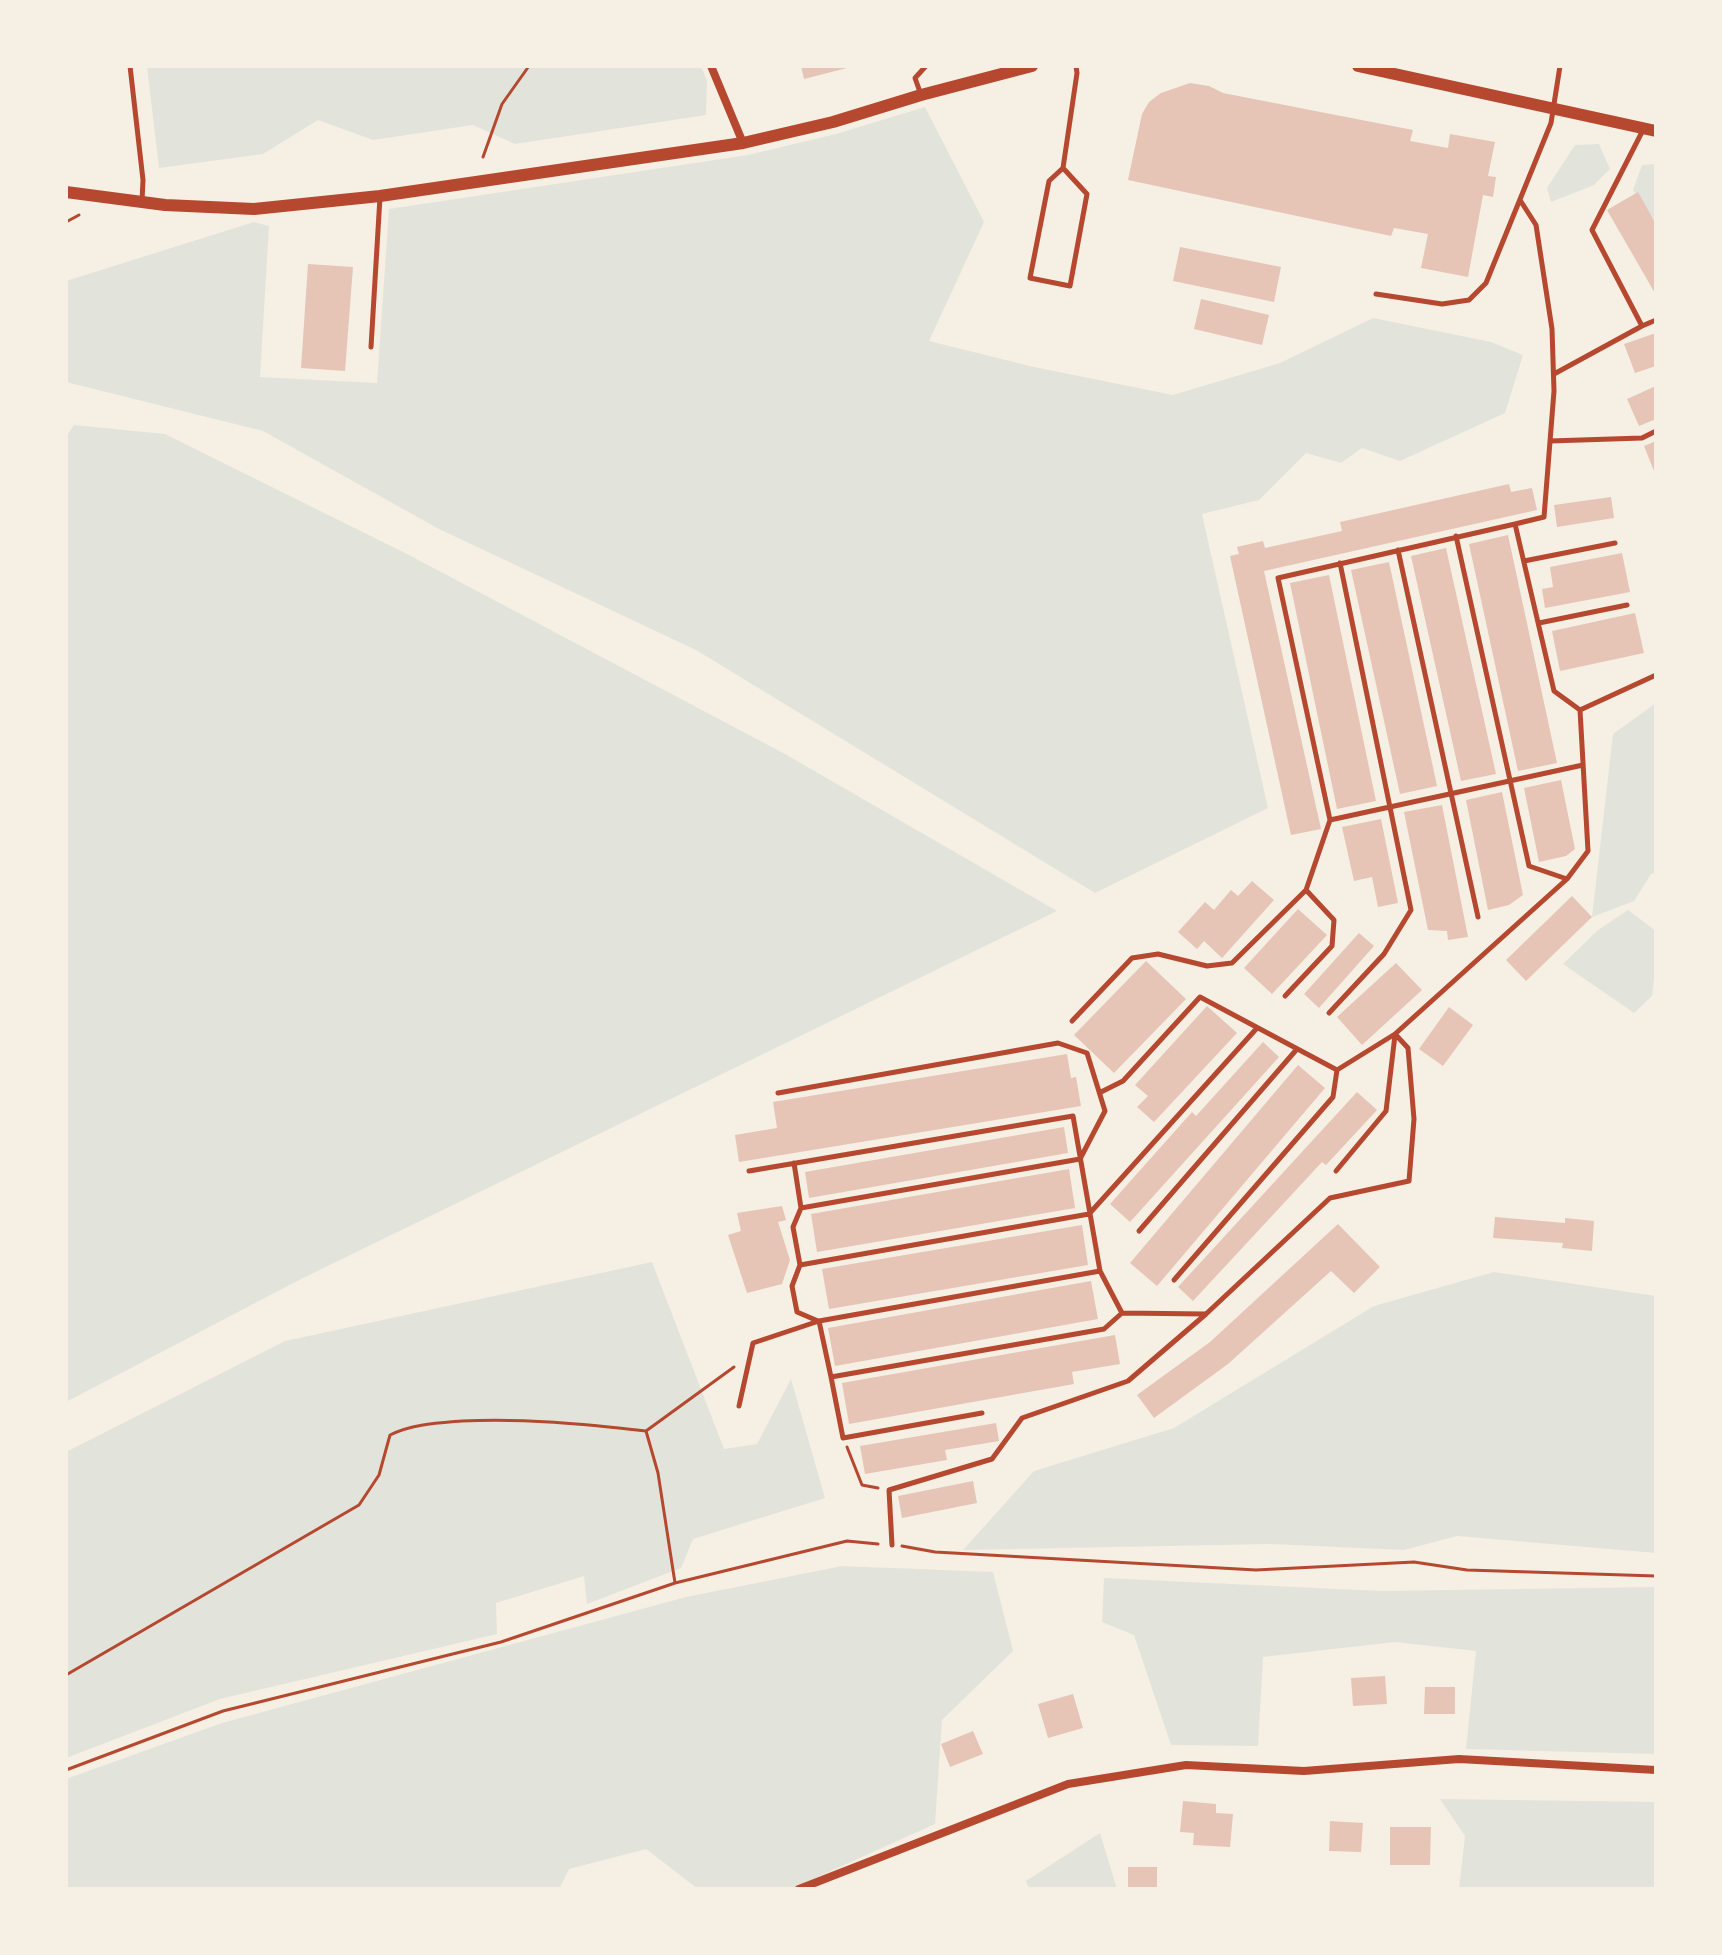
<!DOCTYPE html>
<style>
body{margin:0}
#map{position:relative;width:1722px;height:1955px;overflow:hidden;background:#f6efe4;font-family:"Alegreya Sans",sans-serif}
canvas{display:block}
.frame{position:absolute;inset:0;border:68px solid #f6efe4;pointer-events:none}
</style>
<div id="map">
<canvas width="1722" height="1955"></canvas>
<div class="frame"></div>
</div>
<script>
const ctx = document.querySelector('canvas').getContext('2d');
ctx.lineJoin = 'round';
function fill(path, color) {
  ctx.fillStyle = color;
  ctx.fill(path, 'evenodd');
}
function trace(path, color, width, dash) {
  ctx.strokeStyle = color;
  ctx.lineWidth = width;
  ctx.lineCap = dash ? 'butt' : 'round';
  ctx.setLineDash(dash || []);
  ctx.stroke(path);
}
const green = new Path2D(`
 M147 66H701L707 81 706 115 515 144 473 125 373 140 318 120 263 154 159 168Z
 M925 107 984 222 929 341 1034 367 1173 395 1280 363 1373 318 1491 342 1523 355 1505 413 1400 461 1362 448 1341 463 1306 453 1259 500 1202 514 1268 808 1095 893 696 650 439 529 263 431 66 382V281L254 222 269 226 260 377 377 383 389 209 748 155 836 134Z
 M1599 144 1610 169 1594 185 1551 202 1547 188 1575 145Z
 M1656 164V222L1633 190 1642 165Z
 M74 425 165 434 407 554 785 754 1057 911 303 1278 66 1402V437Z
 M1656 703V873L1651 874 1634 901 1592 917 1613 734Z
 M1628 910 1656 931V961L1652 996 1634 1013 1563 964 1598 930Z
 M652 1262 724 1449 757 1444 791 1379 825 1498 693 1539 681 1568 587 1604 584 1576 496 1603 497 1634 220 1699 66 1758V1452L285 1341Z
 M1494 1272 1656 1296V1553L1457 1536 1404 1550 1270 1544 963 1550 1034 1471 1174 1428 1374 1306Z
 M842 1566 993 1572 1013 1651 942 1720 935 1824 791 1889H698L646 1849 569 1869 559 1889H66V1779L222 1723 686 1597Z
 M1104 1578 1381 1591 1656 1587V1754L1466 1749 1476 1651 1395 1642 1263 1657 1258 1746 1171 1745 1134 1635 1102 1622Z
 M1440 1799 1656 1802V1889H1459L1465 1836Z
 M1100 1833 1117 1889H1029L1026 1881Z`);
const building = new Path2D(`
 M801 66H851V67L804 79Z
 M1190 83 1209 86 1223 93 1413 130 1410 141 1448 148 1450 134 1495 142 1488 176 1496 177 1493 197 1483 195 1468 277 1421 268 1428 234 1394 228 1391 236 1128 180 1142 114 1149 102 1161 93Z
 M1638 192 1656 224V295L1607 210Z
 M1180 247 1281 267 1274 302 1173 281Z
 M308 264 353 267 345 371 301 368Z
 M1201 299 1269 315 1262 345 1194 329Z
 M1656 333V366L1635 373 1624 344Z
 M1656 386V419L1639 426 1627 399Z
 M1656 441V476L1644 446Z
 M1509 484 1511 492 1532 488 1537 510 1264 571 1321 829 1291 835 1230 556 1239 554 1237 547 1263 541 1265 548 1342 531 1340 522Z
 M1611 497 1614 518 1557 527 1554 505Z
 M1508 535 1557 763 1518 771 1469 544Z
 M1446 548 1496 774 1461 781 1411 556Z
 M1622 553 1630 592 1545 608 1542 589 1553 587 1550 567Z
 M1389 562 1437 786 1400 794 1351 570Z
 M1329 575 1376 801 1337 809 1290 583Z
 M1635 613 1644 653 1560 671 1552 631Z
 M1561 780 1575 849 1566 856 1539 862 1524 788Z
 M1502 792 1523 895 1509 905 1488 910 1466 800Z
 M1442 805 1468 937 1448 940 1447 931 1428 930 1404 812Z
 M1381 819 1398 903 1378 907 1372 877 1354 881 1342 827Z
 M1252 881 1274 900 1222 958 1204 941 1197 949 1178 932 1205 902 1214 910 1231 890 1238 896Z
 M1572 896 1592 917 1526 981 1506 960Z
 M1298 909 1327 935 1272 994 1244 968Z
 M1359 933 1374 946 1319 1008 1304 994Z
 M1146 961 1186 999 1114 1073 1074 1035Z
 M1396 963 1422 990 1362 1045 1337 1017Z
 M1207 1006 1237 1033 1154 1122 1137 1107 1148 1096 1135 1085Z
 M1449 1007 1473 1025 1443 1066 1419 1049Z
 M1263 1042 1279 1057 1130 1222 1110 1204 1192 1112 1196 1116Z
 M1067 1054 1071 1078 1076 1077 1081 1106 739 1162 735 1135 777 1128 773 1102Z
 M1298 1065 1325 1088 1157 1286 1130 1263Z
 M1357 1092 1377 1110 1326 1165 1322 1162 1193 1301 1178 1287Z
 M1064 1127 1068 1153 809 1198 805 1172Z
 M1069 1169 1075 1208 817 1252 811 1214Z
 M782 1206 786 1220 778 1222 790 1260 782 1284 747 1293 728 1235 741 1231 737 1213Z
 M1495 1217 1565 1223V1218L1594 1221 1592 1251 1562 1248 1563 1243 1493 1238Z
 M1338 1224 1380 1267 1354 1293 1331 1271 1228 1364 1154 1418 1137 1395 1210 1342Z
 M1082 1225 1088 1265 829 1309 822 1269Z
 M1091 1281 1098 1319 835 1366 828 1328Z
 M1115 1335 1120 1364 1072 1372 1074 1384 849 1424 842 1383Z
 M996 1423 999 1441 945 1450 947 1460 865 1474 860 1446Z
 M973 1481 977 1503 902 1518 898 1496Z
 M1385 1676 1387 1704 1353 1706 1351 1678Z
 M1425 1687H1455V1714H1424Z
 M1073 1694 1083 1728 1048 1738 1038 1704Z
 M973 1731 983 1754 950 1767 941 1744Z
 M1183 1801 1216 1804V1813L1233 1814 1230 1847 1193 1845 1194 1833 1180 1832Z
 M1330 1821 1363 1823 1361 1852 1329 1851Z
 M1390 1827H1431L1430 1865H1390Z
 M1128 1867H1157V1889H1128Z`);
const path = new Path2D(`
 M483 157 502 104 529 66
 M66 222 79 215
 M646 1431 658 1473 675 1583
 M847 1447 862 1485 878 1488
 M902 1546 935 1552 1256 1570 1414 1562 1467 1570 1656 1576
 M66 1675 359 1505 379 1475 390 1435C412 1424 438 1423 462 1421 524 1418 584 1424 646 1431L734 1367
 M66 1770 223 1711 501 1642 675 1583 847 1541 878 1544`);
const service = new Path2D(`
 M130 66 143 180 142 201
 M920 92 915 78 926 66
 M1063 168 1087 194 1070 286 1030 278 1049 181 1063 168 1077 73 1076 66
 M1376 294 1442 304 1469 300 1486 283 1551 123 1560 66
 M1642 326 1592 230 1643 130
 M371 347 380 197
 M1554 374 1642 326 1656 320
 M1550 441 1642 438 1656 431
 M1515 524 1544 517 1554 391 1552 329 1536 225 1520 200
 M1456 536 1529 866 1567 879
 M1398 550 1478 917
 M1524 561 1615 543
 M1539 623 1627 605
 M1580 710 1554 691 1515 524 1278 578 1330 820 1583 765
 M1580 710 1656 675
 M1285 996 1332 946 1334 920 1306 890
 M1329 1013 1384 954 1411 910 1340 563
 M1072 1021 1132 958 1158 954 1207 966 1232 963 1306 890 1330 820
 M1101 1092 1123 1081 1200 997 1337 1070 1395 1034 1567 879 1588 851 1580 710
 M778 1093 1058 1043 1087 1053 1105 1111 1080 1159 801 1208 794 1163
 M749 1171 1073 1116 1100 1271 1122 1313 1205 1314
 M1336 1171 1386 1111 1395 1035
 M801 1208 793 1227 800 1265 792 1286 797 1312 818 1321
 M1139 1231 1297 1049
 M800 1265 1089 1214 1257 1028
 M1174 1280 1333 1097 1337 1070
 M819 1321 831 1377 1104 1329 1122 1313
 M831 1377 843 1438 982 1413
 M739 1406 753 1343 819 1321 1100 1271
 M892 1545 889 1490 992 1459 1022 1418 1128 1381 1206 1314 1330 1198 1409 1181 1414 1119 1408 1048 1395 1034`);
const minor = new Path2D(`
 M711 66 743 143
 M799 1889 1068 1784 1186 1765 1304 1771 1459 1759 1656 1770`);
const tertiary = new Path2D(`
 M1358 66 1656 131
 M66 192 165 205 254 209 380 196 743 143 833 122 921 95 1032 66`);
fill(green, '#e2e4dc');
fill(building, '#e6c5b7');
trace(path, '#b5482f', 3);
trace(service, '#b5482f', 5);
trace(minor, '#b5482f', 8);
trace(tertiary, '#b5482f', 12);
</script>
